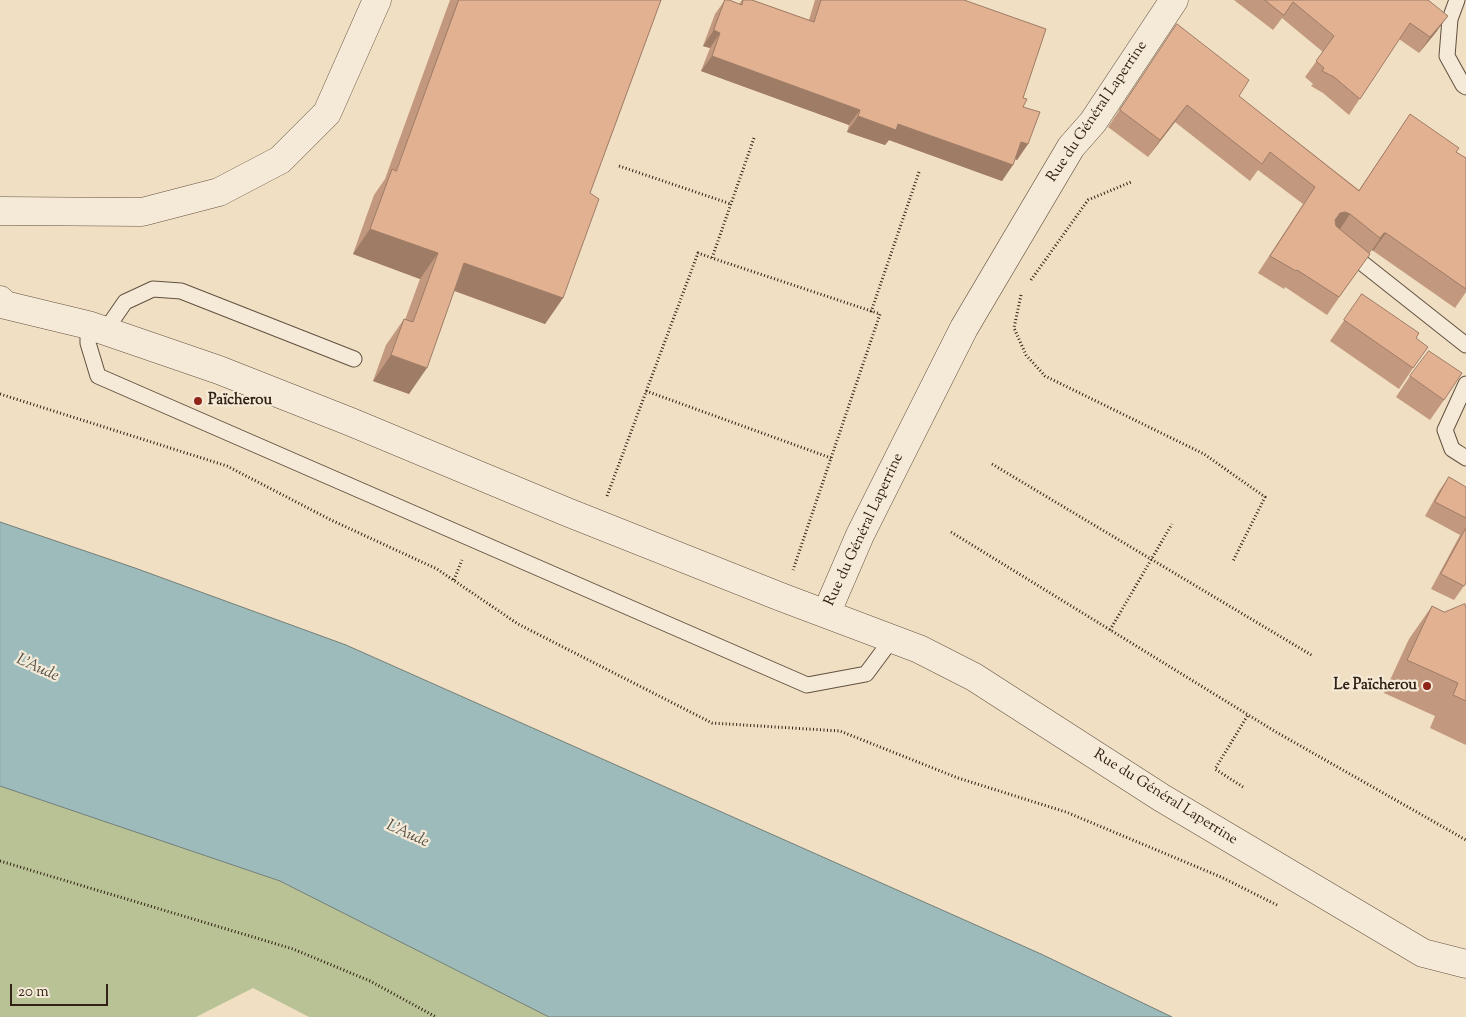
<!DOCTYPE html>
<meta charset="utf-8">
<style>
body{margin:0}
#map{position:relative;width:1466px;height:1017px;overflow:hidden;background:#f0dfc2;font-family:"Sorts Mill Goudy",serif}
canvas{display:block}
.scale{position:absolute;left:10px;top:984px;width:98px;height:22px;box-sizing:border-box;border:2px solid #322215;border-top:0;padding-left:6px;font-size:15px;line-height:18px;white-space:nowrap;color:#322215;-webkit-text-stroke:4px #f5ead7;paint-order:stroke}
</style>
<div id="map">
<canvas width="1466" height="1017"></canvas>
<div class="scale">20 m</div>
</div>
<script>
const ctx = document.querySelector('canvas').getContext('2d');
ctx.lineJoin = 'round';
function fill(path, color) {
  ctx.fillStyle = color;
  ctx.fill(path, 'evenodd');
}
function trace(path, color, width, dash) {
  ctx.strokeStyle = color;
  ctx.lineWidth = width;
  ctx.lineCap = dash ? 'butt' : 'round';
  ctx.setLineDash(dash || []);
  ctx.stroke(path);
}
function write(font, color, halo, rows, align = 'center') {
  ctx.font = font + ' "Sorts Mill Goudy",serif';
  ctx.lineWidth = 4.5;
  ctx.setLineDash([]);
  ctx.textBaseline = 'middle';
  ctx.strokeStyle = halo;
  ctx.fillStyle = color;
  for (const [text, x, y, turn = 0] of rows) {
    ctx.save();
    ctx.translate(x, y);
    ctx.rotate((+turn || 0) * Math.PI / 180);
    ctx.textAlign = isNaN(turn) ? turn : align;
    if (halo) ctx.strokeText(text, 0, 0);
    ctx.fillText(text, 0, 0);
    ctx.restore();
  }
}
const green = new Path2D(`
 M0 786 280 881 549 1017H309L253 988 196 1017H0Z`);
const water = new Path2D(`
 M0 522 135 568 346 645 1041 954 1172 1017H549L280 881 0 786Z`);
const path = new Path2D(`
 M754 138 712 258 880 314 793 570
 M619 166 731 204
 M1031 280 1088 200 1131 182
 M1021 295 1014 328 1026 355 1045 376 1204 454 1265 497 1233 561
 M871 312 919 172
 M646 391 831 458
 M0 394 227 466 331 520 437 569 518 624 712 723 840 731 958 778 1066 812 1221 877 1279 906
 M992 464 1313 656
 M607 496 698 253 712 258
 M951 532 1276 732 1466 840
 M454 580 462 560
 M1110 630 1172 524
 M1243 787 1215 769 1248 715
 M0 861 293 949 370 981 436 1017`);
const service = new Path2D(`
 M1457 0 1450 19 1447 56 1463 85 1466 87
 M1347 251 1466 345
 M88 325V343L98 376 807 685 866 674 892 639
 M105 331 125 302 153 289 181 291 354 359
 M1466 384 1445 430 1452 449 1466 458`);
const minor = new Path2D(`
 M0 211 142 212 219 192 280 160 327 113 377 0
 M0 300 5 305 88 325 219 370 351 422 567 512 781 597 919 649 974 677 1162 798 1423 953 1466 964
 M826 614 860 535 964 328 1071 147 1093 122 1174 0`);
const wall = new Path2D(`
 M450 0H661L590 193 563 298 545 324 454 291 409 394 373 381 386 345 404 319 405 320 420 279 353 254 374 195 385 179Z
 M725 0H729L739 4 742 0H752L809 20 815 0H964L1023 98 1028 144 1017 160 1015 159 1002 181 889 140 885 145 847 132 849 125 701 71 710 48 703 46 715 14Z
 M1234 0H1428L1437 31 1419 53 1399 39 1349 115 1323 93 1311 86 1313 84 1305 77 1323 52 1282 18 1273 30Z
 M1177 24 1239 96 1359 190 1410 114 1456 152 1466 158V292L1455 308 1372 250 1327 315 1285 287 1284 289 1258 273 1303 204 1258 170 1250 181 1175 122 1148 157 1108 127Z
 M1362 294 1416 338 1413 368 1399 389 1330 341Z
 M1410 376 1444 400 1430 420 1396 397Z
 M1449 477 1466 487V583L1454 600 1431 589 1460 535 1425 516 1439 491Z
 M1432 606 1444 612 1466 608V745L1430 728 1435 716 1384 693 1409 639Z`);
const shadedWall = new Path2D(`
 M1448 16 1437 31 1419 53 1430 37Z
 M714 30 720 33 710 48 703 46Z
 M712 56 860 110 849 125 701 71Z
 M1187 105 1175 122 1148 157 1160 140Z
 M858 116 898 124 1013 165 1002 181 889 140 885 145 847 132Z
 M1021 142 1028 144 1017 160 1011 157Z
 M1345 212 1350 214 1338 232 1323 237 1340 213Z
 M370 229 438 253 420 279 353 254Z
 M1384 233H1386L1373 251 1372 250Z
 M464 263 563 298 545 324 447 288Z
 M391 355 427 368 409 394 373 381Z`);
const building = new Path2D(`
 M459 0H661L590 193 599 199 563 298 464 263 427 368 391 355 404 319 413 322 438 253 370 229 392 169 396 171Z
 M725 0H729L742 5 743 0H752L814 22 821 0H964L1046 29 1023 98 1027 99 1023 107 1040 112 1028 144 1021 142 1013 165 898 124 896 130 858 116 860 110 712 56 720 33 714 30Z
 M1265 0H1428L1448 16 1430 37 1410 23 1360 99 1334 77 1322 71 1324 68 1316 61 1334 36 1293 2 1284 15Z
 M1177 24 1249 80 1239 96 1359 191 1410 114 1459 148 1456 152 1466 158V289L1386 233H1384L1380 238 1350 214 1345 212 1340 213 1335 220 1336 226 1370 254 1339 297 1297 270 1296 271 1270 256 1315 187 1270 152 1262 164 1187 105 1160 140 1120 110Z
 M1362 294 1419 333 1416 338 1428 347 1413 368 1344 320Z
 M1429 351 1462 373 1444 400 1410 376Z
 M1449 477 1466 487V518L1435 502Z
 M1466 528V583L1464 586 1441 574Z
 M1465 604 1466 608V701L1453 695 1458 683 1407 660 1432 606 1444 612Z`);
const markers = [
 [198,401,5,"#8f2418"],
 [1427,686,5,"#8f2418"]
];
const streetNames = [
 ["Rue du Général Laperrine",1098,112,-56],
 ["Rue du Général Laperrine",865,530,-65],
 ["Rue du Général Laperrine",1165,798,32]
];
const poiNames = [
 ["Païcherou",208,401],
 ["Le Païcherou",1417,686,"right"]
];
const waterNames = [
 ["L'Aude",37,669,24],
 ["L'Aude",407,835,24]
];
fill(green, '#b9c294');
fill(water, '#9dbbbb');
trace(water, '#727e79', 1);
trace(service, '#625140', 17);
trace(minor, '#625140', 29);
trace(path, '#322215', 3, [1, 2.5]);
trace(service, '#f5ead7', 15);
trace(minor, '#f5ead7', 28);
fill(wall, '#c2987e');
fill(shadedWall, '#9e7c66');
fill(building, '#e2b192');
trace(building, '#9e7c66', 1);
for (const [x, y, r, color] of markers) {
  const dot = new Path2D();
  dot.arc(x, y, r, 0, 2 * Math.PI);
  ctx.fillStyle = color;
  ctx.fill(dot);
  trace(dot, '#f5ead7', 2);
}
write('15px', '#322215', '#f5ead7', streetNames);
write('bold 15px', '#322215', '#f5ead7', poiNames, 'left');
write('italic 16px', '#525047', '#f5ead7', waterNames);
</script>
